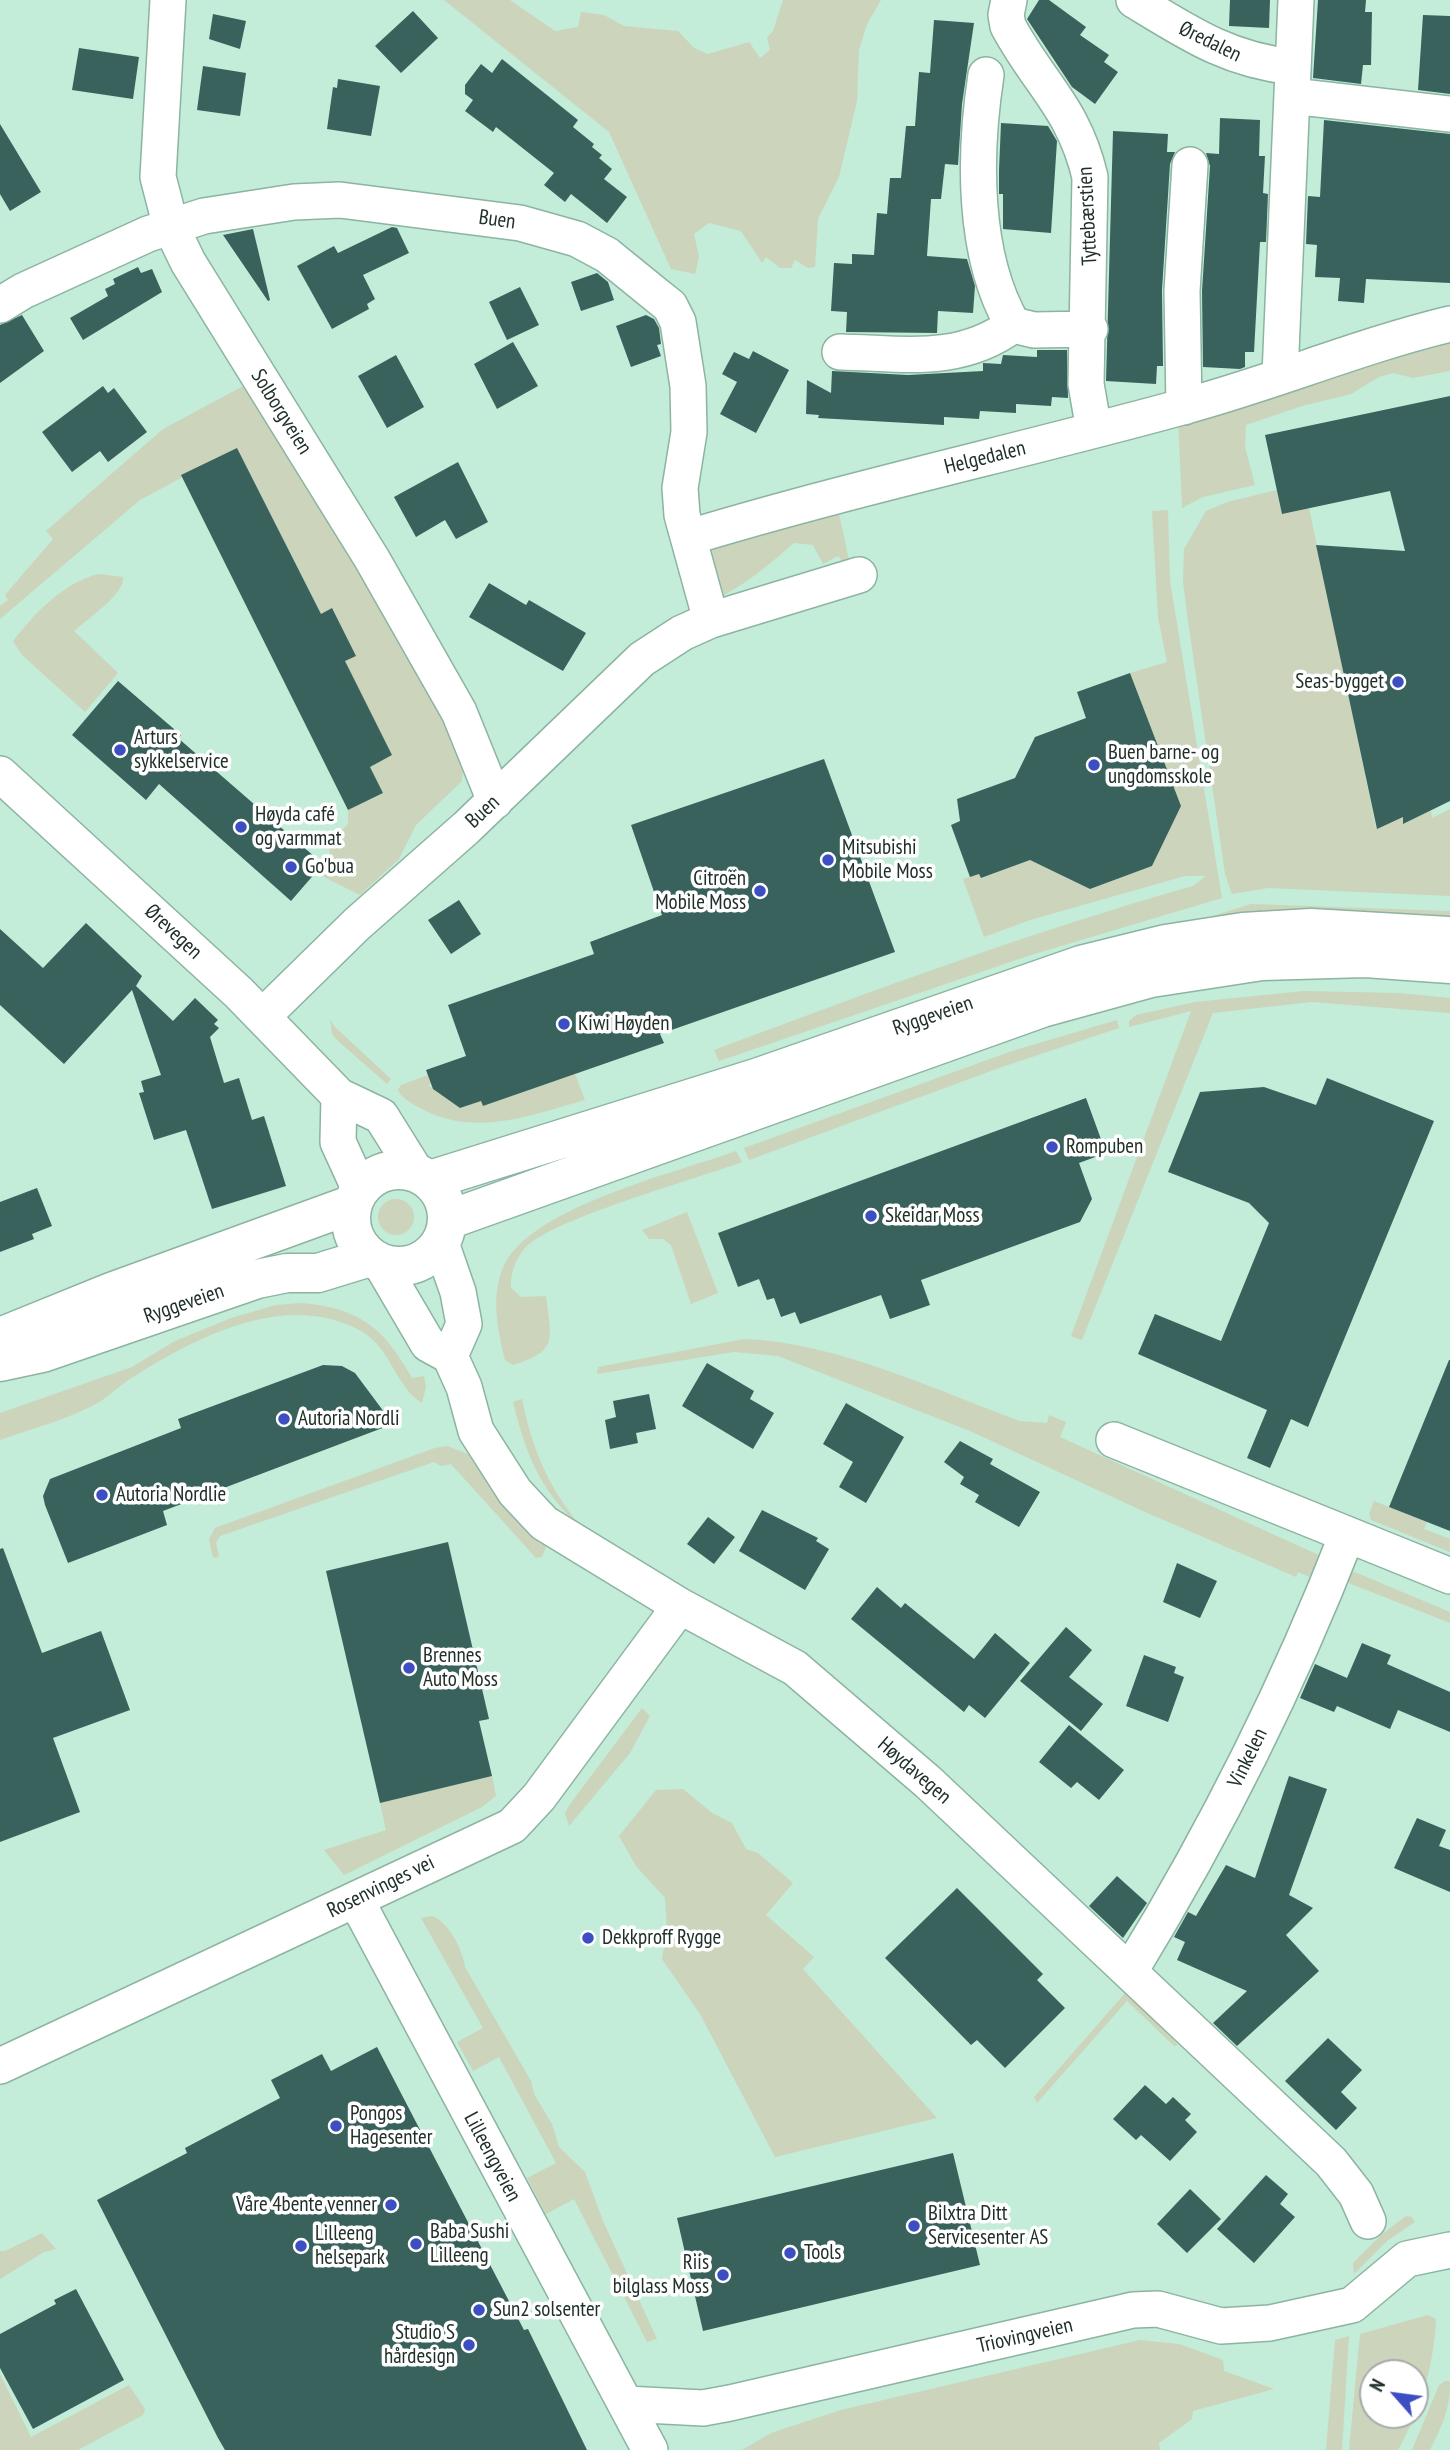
<!DOCTYPE html>
<meta charset="utf-8">
<style>
body{margin:0}
#map{position:relative;width:1450px;height:2450px;overflow:hidden;background:#c3ecd9;font-family:"PT Sans Narrow",sans-serif}
canvas{display:block}
.north{position:absolute;left:1359px;top:2359px;width:70px;height:70px;box-sizing:border-box;background:#fff;border:2px solid #a6aca9;border-radius:50%;rotate:298deg;font-size:19px;font-weight:700;line-height:28px;text-align:center;color:#203029}
.north::after{content:'';display:block;margin:auto;width:24px;height:32px;background:#3c4ec1;clip-path:polygon(50% 0,100% 100%,50% 72%,0 100%)}
</style>
<div id="map">
<canvas width="1450" height="2450"></canvas>
<div class="north">N</div>
</div>
<script>
const ctx = document.querySelector('canvas').getContext('2d');
ctx.lineJoin = 'round';
function fill(path, color) {
  ctx.fillStyle = color;
  ctx.fill(path, 'evenodd');
}
function trace(path, color, width, dash) {
  ctx.strokeStyle = color;
  ctx.lineWidth = width;
  ctx.lineCap = dash ? 'butt' : 'round';
  ctx.setLineDash(dash || []);
  ctx.stroke(path);
}
function write(font, color, halo, rows, align = 'center') {
  ctx.font = font + ' "PT Sans Narrow",sans-serif';
  ctx.lineWidth = 7;
  ctx.setLineDash([]);
  ctx.textBaseline = 'middle';
  ctx.strokeStyle = halo;
  ctx.fillStyle = color;
  for (const [text, x, y, turn = 0] of rows) {
    ctx.save();
    ctx.translate(x, y);
    ctx.rotate((+turn || 0) * Math.PI / 180);
    ctx.textAlign = isNaN(turn) ? turn : align;
    if (halo) ctx.strokeText(text, 0, 0);
    ctx.fillText(text, 0, 0);
    ctx.restore();
  }
}
const green = new Path2D(`
 M444 0H510L555 31 578 27 581 12 604 15 624 26 678 31 694 48 708 54 749 42 760 58 770 50 767 38 773 31 783 0H881L867 24 859 50 857 101 839 177 818 219 815 267 808 268 795 260 791 268H780L766 257 762 263 741 231 709 223 694 234 699 257 695 274 671 269 609 132Z
 M1450 335V371L1413 378 1393 373 1379 377 1351 394 1302 406 1246 425 1245 447 1255 485 1203 497 1182 508 1178 417Z
 M247 384 438 701 463 769 462 781 416 825 399 859 360 895 322 876 328 871 330 843 348 824V810L383 793 370 767 392 755 237 448 140 500 0 619V606L8 600 5 595 53 539 46 531 163 429Z
 M1277 490 1282 514 1309 508 1376 828 1403 817 1404 824 1431 810 1432 818 1450 809V896L1268 888 1232 894 1225 874 1188 621 1183 582 1184 549 1206 511 1227 502Z
 M837 504 850 565 845 564 838 556 823 564 813 545 794 543C771 563 745 585 718 598L709 555 716 546Z
 M1168 510 1170 581 1222 898 1031 955 719 1061 714 1050C872 991 1030 932 1193 886L1206 876H1185L1030 920 984 937 963 879 979 874 982 878 1030 860 1090 889 1152 866 1181 806 1130 673 1167 662 1158 617 1152 511Z
 M98 574 123 577C125 594 87 619 74 631L118 673 85 712 22 655 13 641C36 612 62 584 98 574Z
 M1251 904 1450 911V922H1193Z
 M1304 991 1399 993 1450 998V1013L1312 1002 1213 1013 1082 1340 1071 1336 1191 1011 1129 1027V1021L1136 1015 1195 1002Z
 M330 1019 334 1026 391 1079 387 1084 338 1041 332 1034Z
 M1117 1020 1119 1028 999 1068 749 1160 744 1148 1012 1051Z
 M575 1074 585 1100C532 1115 476 1137 424 1110 414 1105 402 1099 398 1090L401 1085 428 1075 431 1084 428 1085 460 1108 481 1101 483 1106Z
 M736 1151 742 1162C697 1179 551 1219 525 1248 515 1259 510 1275 511 1288L521 1297 546 1296C551 1339 559 1351 513 1365L505 1360C498 1330 491 1300 502 1270 525 1208 676 1173 736 1151Z
 M378 1217a18 18 0 1 1 36 0a18 18 0 1 1-36 0Z
 M687 1212 718 1293 691 1304 671 1245 663 1239H649L642 1230Z
 M301 1303C360 1308 384 1328 412 1378L424 1376 426 1387 422 1403C395 1386 391 1348 361 1331 287 1290 198 1336 133 1377 118 1386 106 1400 90 1407 62 1421 30 1429 0 1440V1413L132 1367 175 1341 231 1318 276 1305Z
 M744 1339C835 1342 935 1390 1020 1421L1047 1423 1049 1415 1066 1422 1060 1437 1323 1557 1312 1578 1298 1572 1296 1577 1145 1512 970 1431 778 1356 734 1352 597 1374 598 1367Z
 M522 1399C531 1448 552 1496 587 1533 542 1494 527 1459 513 1402Z
 M447 1446 468 1454 494 1492 546 1547 542 1557 536 1558 451 1464 441 1466 434 1462 220 1536 216 1543 219 1557 213 1558 209 1539 215 1528 435 1448Z
 M1374 1501 1427 1522 1424 1529 1450 1539V1552L1371 1520 1369 1514Z
 M1350 1570 1450 1612V1623L1341 1580Z
 M642 1708 650 1716 630 1753 569 1826 565 1813 570 1804Z
 M492 1776 496 1796 482 1807 344 1875 324 1850 386 1830 380 1803Z
 M683 1789 712 1813 732 1823 746 1849 758 1853 793 1883 766 1915 814 1957 803 1969 937 2118 775 2157 700 2014 662 1959 667 1930 665 1898 636 1866 619 1836 656 1790Z
 M432 1916C449 1922 463 1951 465 1967L531 2081 534 2094 552 2124 559 2147 585 2172 603 2221 657 2339 647 2342 574 2199 546 2214 527 2178 556 2163 499 2057 473 2071 457 2042 483 2028 421 1918Z
 M1126 1992 1178 2045 1174 2046 1127 2001 1037 2103 1034 2097Z
 M1406 2216 1412 2217 1415 2222 1387 2241 1354 2274 1353 2263 1381 2235Z
 M42 2233 56 2249 44 2252 0 2279V2251H5Z
 M1428 2315 1436 2319C1434 2365 1421 2409 1398 2450H1349L1360 2334ZM1373 2373H1415V2415H1373Z
 M1349 2336 1342 2450H1326L1335 2340Z
 M1140 2340 1179 2344 1223 2360 1224 2371 1274 2389 1193 2411 1192 2419 1159 2443 1160 2450H742L771 2433 841 2410Z
 M0 2374 31 2437 129 2385 145 2409 143 2415 78 2450H0Z
 M1445 2381H1450C1450 2410 1443 2424 1430 2450H1412L1439 2385Z`);
const building = new Path2D(`
 M1039 0H1049L1086 27 1080 35 1109 55 1104 62 1118 72 1095 104 1072 87 1027 19Z
 M1230 0H1270L1269 28 1229 26Z
 M1318 0H1366L1365 12H1372L1371 65H1363L1361 84 1313 78Z
 M413 11 438 38 401 73 375 46Z
 M213 14 246 21 240 49 209 39Z
 M1423 15 1450 16V94L1418 90Z
 M934 20 974 23 962 104 958 165 945 164 941 199H931L927 256 967 259 975 286 973 313 938 311 937 333 846 332 847 312 831 311 834 263 852 264V254L874 255 877 213 887 214 890 178H901L906 126H915L919 72 930 73Z
 M79 48 139 57 133 99 72 90Z
 M502 59 578 120 573 127 594 144 592 147 602 155 599 158 612 169 604 179 627 197 607 223 571 194 565 202 544 185 554 173 496 127 493 132 465 111 473 100 465 94V85L481 64 492 73Z
 M203 66 246 73 240 116 197 110Z
 M338 79 380 86 371 136 327 129 333 87 337 88Z
 M1220 118 1260 120 1259 156H1265L1263 193 1268 194 1266 242H1260L1254 352H1245V367L1240 369 1203 367 1202 291 1210 166 1206 153 1219 154Z
 M1324 120 1450 134V283L1366 279 1364 303 1338 301 1340 278 1315 277 1317 245 1306 244 1308 196 1320 197Z
 M1001 123 1048 126 1057 141 1051 233 1003 229V194H999V170Z
 M0 124 41 192 10 211 0 194Z
 M1113 131 1168 134 1167 152H1175L1170 164 1162 290 1163 366H1157L1156 384 1106 381Z
 M392 227 397 228 409 253 363 275 375 299 367 304 369 309 332 329 297 266 334 246 338 253Z
 M253 229 270 300 268 301 223 235Z
 M138 267 141 273 152 269 162 292 83 340 70 318 108 296 105 289 115 284 113 279Z
 M597 273 608 282 614 300 581 311 571 282Z
 M520 287 539 325 507 340 489 302Z
 M22 315 44 351 0 383V325Z
 M646 315 654 319 659 328 661 344 657 345 661 356 631 367 616 326Z
 M513 342 538 386 497 409 474 364Z
 M1037 350H1067L1068 398 1052 397 1051 406 1016 404V413L980 411 979 419 944 417V425L818 418 819 415 806 414 807 380 831 393 832 371 908 375 983 371V363L1001 364 1003 355 1037 357Z
 M753 351 789 370 756 433 720 414 737 382 722 374 734 352 749 359Z
 M396 355 424 407 387 428 358 376Z
 M103 386 108 393 114 388 147 432 108 462 100 451 72 472 42 432Z
 M1450 396V801L1403 824V817L1377 829 1316 545 1405 551 1390 491 1282 514 1265 435Z
 M237 448 321 614 332 608 356 656 345 661 392 755 370 767 383 793 348 810 181 475Z
 M458 462 488 522 456 539 445 520 416 537 394 497Z
 M489 583 526 605 529 600 586 633 563 671 469 617Z
 M1130 673 1181 806 1152 866 1090 889 1030 860 981 878 979 874 970 877 951 825 960 821 957 799 1015 778 1035 737 1086 718 1077 692Z
 M118 681 181 735 178 738 323 864 291 901 159 784 146 800 72 735Z
 M824 759 895 952 660 1034 664 1043 483 1106 481 1101 460 1108 433 1089 426 1070 466 1056 448 1005 594 954 590 942 662 915 631 825Z
 M459 900 481 934 451 954 428 920Z
 M86 923 142 976 136 986 173 1021 195 998 218 1020 214 1024 219 1028 210 1037 224 1083 239 1078 252 1120 264 1116 286 1186 212 1209 186 1130 154 1140 139 1093 144 1092 141 1081 161 1075 132 990 64 1064 0 1005V929L43 968Z
 M1327 1078 1434 1121 1308 1427 1291 1419 1270 1468 1247 1458 1267 1410 1138 1354 1155 1314 1221 1341 1269 1223 1249 1203 1168 1172 1200 1092 1264 1087 1316 1105Z
 M1086 1098 1106 1153 1079 1163 1092 1199 1080 1222 921 1280 930 1305 890 1319 881 1295 800 1324 795 1312 781 1317 774 1298 767 1300 759 1279 738 1287 718 1233Z
 M37 1188 52 1226 32 1234 34 1239 0 1252V1202Z
 M1449 1360H1450V1531L1389 1507Z
 M707 1363 754 1391 750 1399 774 1413 753 1449 682 1406Z
 M323 1365 342 1366 355 1373 393 1424 163 1511 167 1525 68 1563 45 1505 43 1496 50 1479 181 1428 178 1419Z
 M649 1394 656 1429 636 1433 638 1443 610 1449 605 1420 616 1417 613 1401Z
 M846 1403 904 1437 866 1503 839 1487 853 1462 823 1444Z
 M960 1441 993 1459 990 1464 1040 1492 1019 1527 975 1502 979 1495 960 1484 964 1477 944 1462Z
 M762 1510 818 1538 816 1541 829 1549 805 1590 739 1551Z
 M708 1517 735 1537 714 1564 687 1544Z
 M448 1542 489 1719 479 1721 492 1776 380 1803 326 1571Z
 M3 1548 42 1653 101 1631 130 1710 53 1738 80 1812 0 1842V1549Z
 M1177 1563 1217 1581 1200 1618 1163 1602Z
 M877 1587 901 1608 905 1603 974 1659 995 1633 1030 1663 985 1718 969 1705 964 1712 851 1619Z
 M1066 1627 1092 1650 1069 1677 1103 1704 1081 1731 1020 1681Z
 M1362 1643 1391 1655 1387 1664 1450 1692V1732L1398 1710 1390 1729 1337 1706 1334 1712 1300 1698 1315 1664 1347 1678Z
 M1144 1655 1176 1667 1174 1673 1184 1677 1168 1722 1126 1706Z
 M1069 1725 1124 1770 1099 1800 1077 1782 1071 1788 1039 1762Z
 M1289 1776 1327 1789 1289 1895 1313 1908 1286 1935 1319 1971 1237 2046 1213 2023 1247 1991 1177 1960 1185 1942 1174 1937 1188 1912 1196 1916 1226 1865 1255 1878Z
 M1417 1818 1446 1830 1439 1846 1450 1850V1892L1394 1868Z
 M1117 1876 1147 1903 1123 1938 1089 1906Z
 M957 1888 1043 1974 1037 1980 1065 2008 1005 2068 977 2040 971 2045 885 1958Z
 M1328 2038 1362 2070 1341 2092 1357 2108 1336 2130 1285 2081Z
 M377 2047 524 2330 528 2329 587 2450H225L218 2438 97 2200 187 2153 185 2148 280 2098 271 2080 322 2054 331 2071Z
 M1145 2085 1166 2104 1173 2097 1191 2114 1185 2120 1197 2132 1170 2161 1141 2135 1136 2140 1113 2119Z
 M953 2153 980 2265 703 2331 677 2218Z
 M1266 2175 1288 2194 1280 2204 1295 2217 1254 2263 1217 2229Z
 M1190 2189 1221 2219 1187 2253 1157 2224Z
 M76 2289 124 2380 33 2429 0 2368V2334L56 2304 54 2300Z`);
const minor = new Path2D(`
 M168 0 158 177 171 227 188 262 372 559 459 712 495 801
 M1009 0 1006 15 1008 26C1039 84 1074 108 1090 177L1086 384 1094 430
 M1134 0C1188 33 1228 60 1293 67
 M986 75C974 153 972 255 1013 325L1034 330 1090 329
 M1292 96 1450 114
 M0 305 23 291 148 234 204 216 294 202 340 200 520 223 577 239 607 255 655 294 670 306 678 322 688 386 689 432 680 488 682 515 711 620
 M840 352C903 353 959 365 1013 325
 M1280 375 1296 0
 M1184 407 1182 291 1190 165
 M690 537C852 488 1018 452 1182 407 1272 383 1359 346 1450 324
 M0 774 239 993 339 1096 381 1116 416 1172
 M263 1016 357 924 466 828 642 659 682 633 711 620 859 575
 M339 1096 338 1142 360 1190
 M441 1243 458 1292 464 1324 450 1356
 M381 1264 428 1344 450 1356 464 1387 476 1431 515 1492 544 1523 680 1606 795 1668 928 1782 1331 2162 1356 2194 1368 2221
 M1114 1440 1450 1576
 M356 1900 650 2450
 M1130 1971C1215 1832 1288 1687 1347 1535
 M0 2066 512 1826 539 1797 680 1606
 M626 2404 703 2408 730 2403 1133 2310 1158 2309 1221 2326 1270 2323 1352 2305 1407 2259 1450 2250`);
const major = new Path2D(`
 M351 1218a48 48 0 1 1 96 0a48 48 0 1 1-96 0Z
 M430 1180 756 1078 1081 965 1166 944 1243 932 1311 928 1450 936
 M448 1220 1042 1008 1151 978 1262 961 1365 958 1450 964
 M0 1337 111 1292 353 1204
 M0 1362 42 1353 257 1279 287 1273H318L370 1257`);
const markers = [
 [1398,682,7,"#3c4ec1"],
 [120,750,7,"#3c4ec1"],
 [1094,765,7,"#3c4ec1"],
 [241,827,7,"#3c4ec1"],
 [828,860,7,"#3c4ec1"],
 [291,867,7,"#3c4ec1"],
 [760,891,7,"#3c4ec1"],
 [564,1024,7,"#3c4ec1"],
 [1052,1147,7,"#3c4ec1"],
 [871,1216,7,"#3c4ec1"],
 [284,1419,7,"#3c4ec1"],
 [102,1495,7,"#3c4ec1"],
 [409,1668,7,"#3c4ec1"],
 [588,1938,7,"#3c4ec1"],
 [336,2126,7,"#3c4ec1"],
 [391,2205,7,"#3c4ec1"],
 [914,2226,7,"#3c4ec1"],
 [416,2244,7,"#3c4ec1"],
 [301,2246,7,"#3c4ec1"],
 [790,2253,7,"#3c4ec1"],
 [723,2275,7,"#3c4ec1"],
 [479,2310,7,"#3c4ec1"],
 [469,2345,7,"#3c4ec1"]
];
const streetNames = [
 ["Øredalen",1210,42,26],
 ["Tyttebærstien",1088,216,-93],
 ["Buen",497,220,8],
 ["Solborgveien",281,412,58],
 ["Helgedalen",985,458,-14],
 ["Buen",483,812,-43],
 ["Ørevegen",173,932,43],
 ["Ryggeveien",933,1016,-19],
 ["Ryggeveien",184,1304,-19],
 ["Vinkelen",1248,1758,-64],
 ["Høydavegen",914,1771,41],
 ["Rosenvinges vei",381,1887,-26],
 ["Lilleengveien",492,2157,62],
 ["Triovingveien",1025,2336,-13]
];
const poiNames = [
 ["Seas-bygget",1384,682,"right"],
 ["Arturs",134,738],
 ["sykkelservice",134,762],
 ["Buen barne- og",1108,753],
 ["ungdomsskole",1108,777],
 ["Høyda café",255,815],
 ["og varmmat",255,839],
 ["Mitsubishi",842,848],
 ["Mobile Moss",842,872],
 ["Go'bua",305,867],
 ["Citroën",746,879,"right"],
 ["Mobile Moss",746,903,"right"],
 ["Kiwi Høyden",578,1024],
 ["Rompuben",1066,1147],
 ["Skeidar Moss",885,1216],
 ["Autoria Nordli",298,1419],
 ["Autoria Nordlie",116,1495],
 ["Brennes",423,1656],
 ["Auto Moss",423,1680],
 ["Dekkproff Rygge",602,1938],
 ["Pongos",350,2114],
 ["Hagesenter",350,2138],
 ["Våre 4bente venner",377,2205,"right"],
 ["Bilxtra Ditt",928,2214],
 ["Servicesenter AS",928,2238],
 ["Baba Sushi",430,2232],
 ["Lilleeng",430,2256],
 ["Lilleeng",315,2234],
 ["helsepark",315,2258],
 ["Tools",804,2253],
 ["Riis",709,2263,"right"],
 ["bilglass Moss",709,2287,"right"],
 ["Sun2 solsenter",493,2310],
 ["Studio S",455,2333,"right"],
 ["hårdesign",455,2357,"right"]
];
fill(green, '#ccd4bb');
fill(building, '#3a625d');
trace(minor, '#8cb4a1', 38);
trace(major, '#8cb4a1', 41);
trace(minor, '#fff', 35);
trace(major, '#fff', 38);
for (const [x, y, r, color] of markers) {
  const dot = new Path2D();
  dot.arc(x, y, r, 0, 2 * Math.PI);
  ctx.fillStyle = color;
  ctx.fill(dot);
  trace(dot, '#fff', 2.5);
}
write('21px', '#203029', '#fff', streetNames);
write('21px', '#203029', '#fff', poiNames, 'left');
</script>
